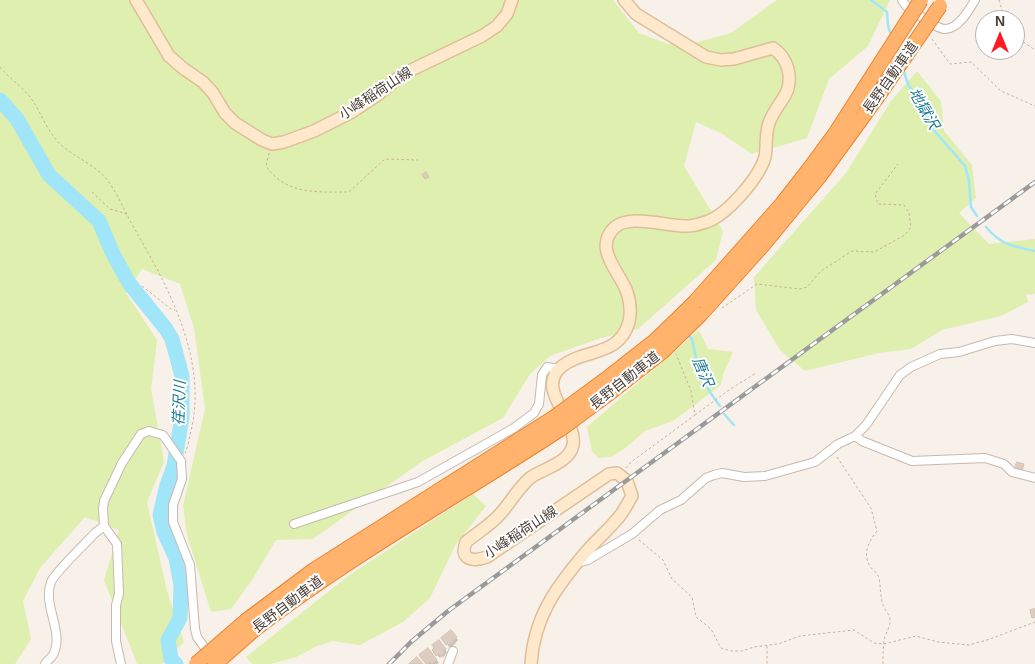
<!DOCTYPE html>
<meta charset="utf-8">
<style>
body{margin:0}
#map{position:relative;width:1035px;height:664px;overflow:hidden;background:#f7f1ea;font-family:Helvetica,sans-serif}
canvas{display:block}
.north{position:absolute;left:975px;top:10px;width:50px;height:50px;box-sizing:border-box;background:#fff;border:1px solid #b7b3af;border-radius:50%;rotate:0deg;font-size:14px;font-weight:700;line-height:20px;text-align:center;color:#4c4037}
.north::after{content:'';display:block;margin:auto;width:18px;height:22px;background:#ff1922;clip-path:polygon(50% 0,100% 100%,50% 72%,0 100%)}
</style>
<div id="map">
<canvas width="1035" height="664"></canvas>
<div class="north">N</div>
</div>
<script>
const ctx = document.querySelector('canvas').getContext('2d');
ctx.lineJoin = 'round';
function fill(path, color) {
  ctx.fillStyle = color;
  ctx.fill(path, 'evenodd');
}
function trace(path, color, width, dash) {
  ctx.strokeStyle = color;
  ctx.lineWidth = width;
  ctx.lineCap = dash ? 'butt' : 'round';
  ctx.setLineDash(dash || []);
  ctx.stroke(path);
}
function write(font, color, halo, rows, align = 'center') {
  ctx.font = font + ' Helvetica,"Noto Sans JP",sans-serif';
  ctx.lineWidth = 4;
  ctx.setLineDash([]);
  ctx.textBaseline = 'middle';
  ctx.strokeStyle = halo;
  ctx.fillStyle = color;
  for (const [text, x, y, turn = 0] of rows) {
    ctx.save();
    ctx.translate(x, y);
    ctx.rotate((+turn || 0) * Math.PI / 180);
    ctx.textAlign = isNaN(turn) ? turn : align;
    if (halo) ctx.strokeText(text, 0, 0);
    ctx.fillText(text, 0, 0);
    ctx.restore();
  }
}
const green = new Path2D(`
 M0 0H613L639 33 668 44 698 42 731 33 777 0H890L868 46 829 79 807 138 752 154 721 133 696 122 684 166 723 231 716 260 638 329 601 338 550 356 530 374 503 418 421 462 313 539 276 540 252 580 231 609 211 612 187 535 183 506 205 409 194 328 180 284 142 269 126 293 157 340 151 389 164 462 147 502 167 591 184 642 162 664H137L104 580 119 530 85 517 40 568 23 601 31 639 15 664H0Z
 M917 71 941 101 944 131 972 165 976 198 959 213 989 244 1035 239V294L1026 295 1028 302 1001 316 942 330 911 349 879 353 805 371 780 350 756 310 754 277 846 173 891 101Z
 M699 330 708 349 733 352 723 374 721 385 673 421 645 431 624 449 611 457 598 458 592 451 587 427Z
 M473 494 486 506 456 544 430 598 403 622 360 645 333 641 317 646 296 657 270 664H252L246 657 348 576Z`);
const shadow = new Path2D(`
 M453 634 458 640 452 647H449L447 644Z
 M441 644 447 652 443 658 442 656 440 658 433 650Z
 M430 652 439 663 437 664H428L421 655Z`);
const stream = new Path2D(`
 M871 0 887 12 888 26 891 35
 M903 69 908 84 930 119 932 128 965 166 969 181 971 207 977 216
 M986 227C1001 245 1014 247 1035 251
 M689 336 692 339C698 369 701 382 720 406
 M724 414 734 425`);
const river = new Path2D(`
 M0 100 17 119 49 175 99 221 113 254 129 283 166 329 172 339 182 376V417L174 466 167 485 160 515 164 532 176 558 181 586 180 618 168 640 171 659 176 664`);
const building = new Path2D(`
 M426 172 429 177 425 179 422 175Z
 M1017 462 1024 464 1022 471 1015 469Z
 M1035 609V617L1032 618 1030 610Z
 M451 630 457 637 449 646 448 644 446 645 441 638Z
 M439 640 446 649 443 651 445 653 440 656 439 654 436 656 432 650 434 648 432 645Z
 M428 648 437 660 432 664 429 662 426 664 419 655Z
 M417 657 423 664H409Z`);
const path = new Path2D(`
 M999 0 1005 20
 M1015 36 1035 50
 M932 39 950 64 971 62 1001 91 1035 106
 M0 67C9 78 21 86 30 97 40 110 46 129 58 142 73 157 95 164 108 181 119 196 125 212 134 228 169 288 208 360 191 431 189 439 188 447 185 453
 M269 153 266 166C286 195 317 192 349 192L385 159 418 160
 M92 192 110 209 127 214
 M142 286 171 309 175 310
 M722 308 757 284 800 289 807 287 821 271 852 251 874 252 905 235 911 227 909 213 904 205 878 204 875 194 898 164
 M695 415 729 390 756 373
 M837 457 871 508 877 531C869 541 862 554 870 566 873 571 877 572 879 578 881 588 880 596 883 605 885 610 889 614 890 619 891 627 885 633 884 641 883 648 883 656 883 664
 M626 468 631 462 695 415 691 391 676 354
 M639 540 663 560 672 579 692 597 696 617 711 629 721 648 731 651H742L754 647 778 644 800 636 854 630 874 643 884 644 916 636 938 642 969 645 990 639 1035 622
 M767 646V664`);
const street = new Path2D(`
 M902 0C907 9 915 13 923 18 930 22 937 28 944 29 958 30 969 10 975 0
 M855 436 862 441 912 461 985 458 1004 464 1012 472 1035 478
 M294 524 418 482 514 428 534 413 539 404 542 375 547 367 559 369
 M579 562 588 560 632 534 660 510 681 500 706 478 714 475 722 473 744 477 765 476 815 462 838 444 855 436 866 425 900 375 911 367 940 354 959 352 995 341 1012 339 1035 343
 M45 664C47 661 51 658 53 655 65 632 42 606 51 582 55 572 86 543 95 533L104 526
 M121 664 116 641V605L119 594 117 544 104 526 103 509 104 501 122 463 141 434 149 431 163 435 181 461 182 479 173 505V522L190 565 195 629 197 637 210 655
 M448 664 453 651`);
const secondary = new Path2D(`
 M136 0 169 56 184 69 203 82 213 93 225 113 235 123 262 140 272 144 284 142 314 131 352 112 376 96 403 74 482 36 497 26 507 14 512 0
 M531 664C534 617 556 587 586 552 597 539 612 527 622 513 626 507 629 501 632 496L627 481 617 473 609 474 487 557C473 562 459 560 466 542 477 533 492 524 501 513 511 502 518 488 530 478 543 468 569 464 573 445 578 421 536 390 560 368 582 348 619 358 629 322 631 313 630 301 627 292 620 272 593 249 614 228 629 213 668 227 687 226 693 226 700 224 706 222 727 215 759 178 765 157 767 146 765 134 769 123 777 101 794 95 788 69 785 59 781 54 773 48L734 59 721 60 706 57 636 14 624 0`);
const highway = new Path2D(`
 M695 302 782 204 810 168
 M700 315 763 245 819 177
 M605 380 656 340
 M612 391 662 352
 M247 620 314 570 555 417
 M255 629C352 554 460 495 562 428`);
const rail = new Path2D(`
 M389 664 411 642 448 611 1035 182`);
const highwayBridge = new Path2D(`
 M810 168 835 134 921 0
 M819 177 878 96 940 6
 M656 340 695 302
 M662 352 700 315
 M555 417 605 380
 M562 428 612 391
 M196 664 247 620
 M215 664 255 629`);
const streetNames = [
 ["長野自動車道",891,78,-55],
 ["小峰稲荷山線",376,94,-33],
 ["長野自動車道",625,381,-38],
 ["小峰稲荷山線",521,533,-33],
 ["長野自動車道",288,605,-37]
];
const waterNames = [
 ["地獄沢",923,109,60],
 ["唐沢",702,372,67],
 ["荏沢川",180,403,-88]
];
fill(green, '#deefaf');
fill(shadow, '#0003');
trace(stream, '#a1e5f9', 2.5);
trace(river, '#a1e5f9', 15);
fill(building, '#ddcdc1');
trace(building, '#d6c0b1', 1);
trace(street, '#c7b9ae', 10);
trace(secondary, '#dfbe98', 14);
trace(highway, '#ef822c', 16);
trace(path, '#c7af9b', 1, [2.5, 2.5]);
trace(street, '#fff', 8);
trace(secondary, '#ffe9cc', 11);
trace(highway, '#ffb36d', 14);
trace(rail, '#9a9a9a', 4.5);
trace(rail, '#fff', 2.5, [8]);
trace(highwayBridge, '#ef822c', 16, []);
trace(highwayBridge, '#ffb36d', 14);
write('14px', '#4c4037', '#fff', streetNames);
write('italic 15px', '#1e7c99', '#fff', waterNames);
</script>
